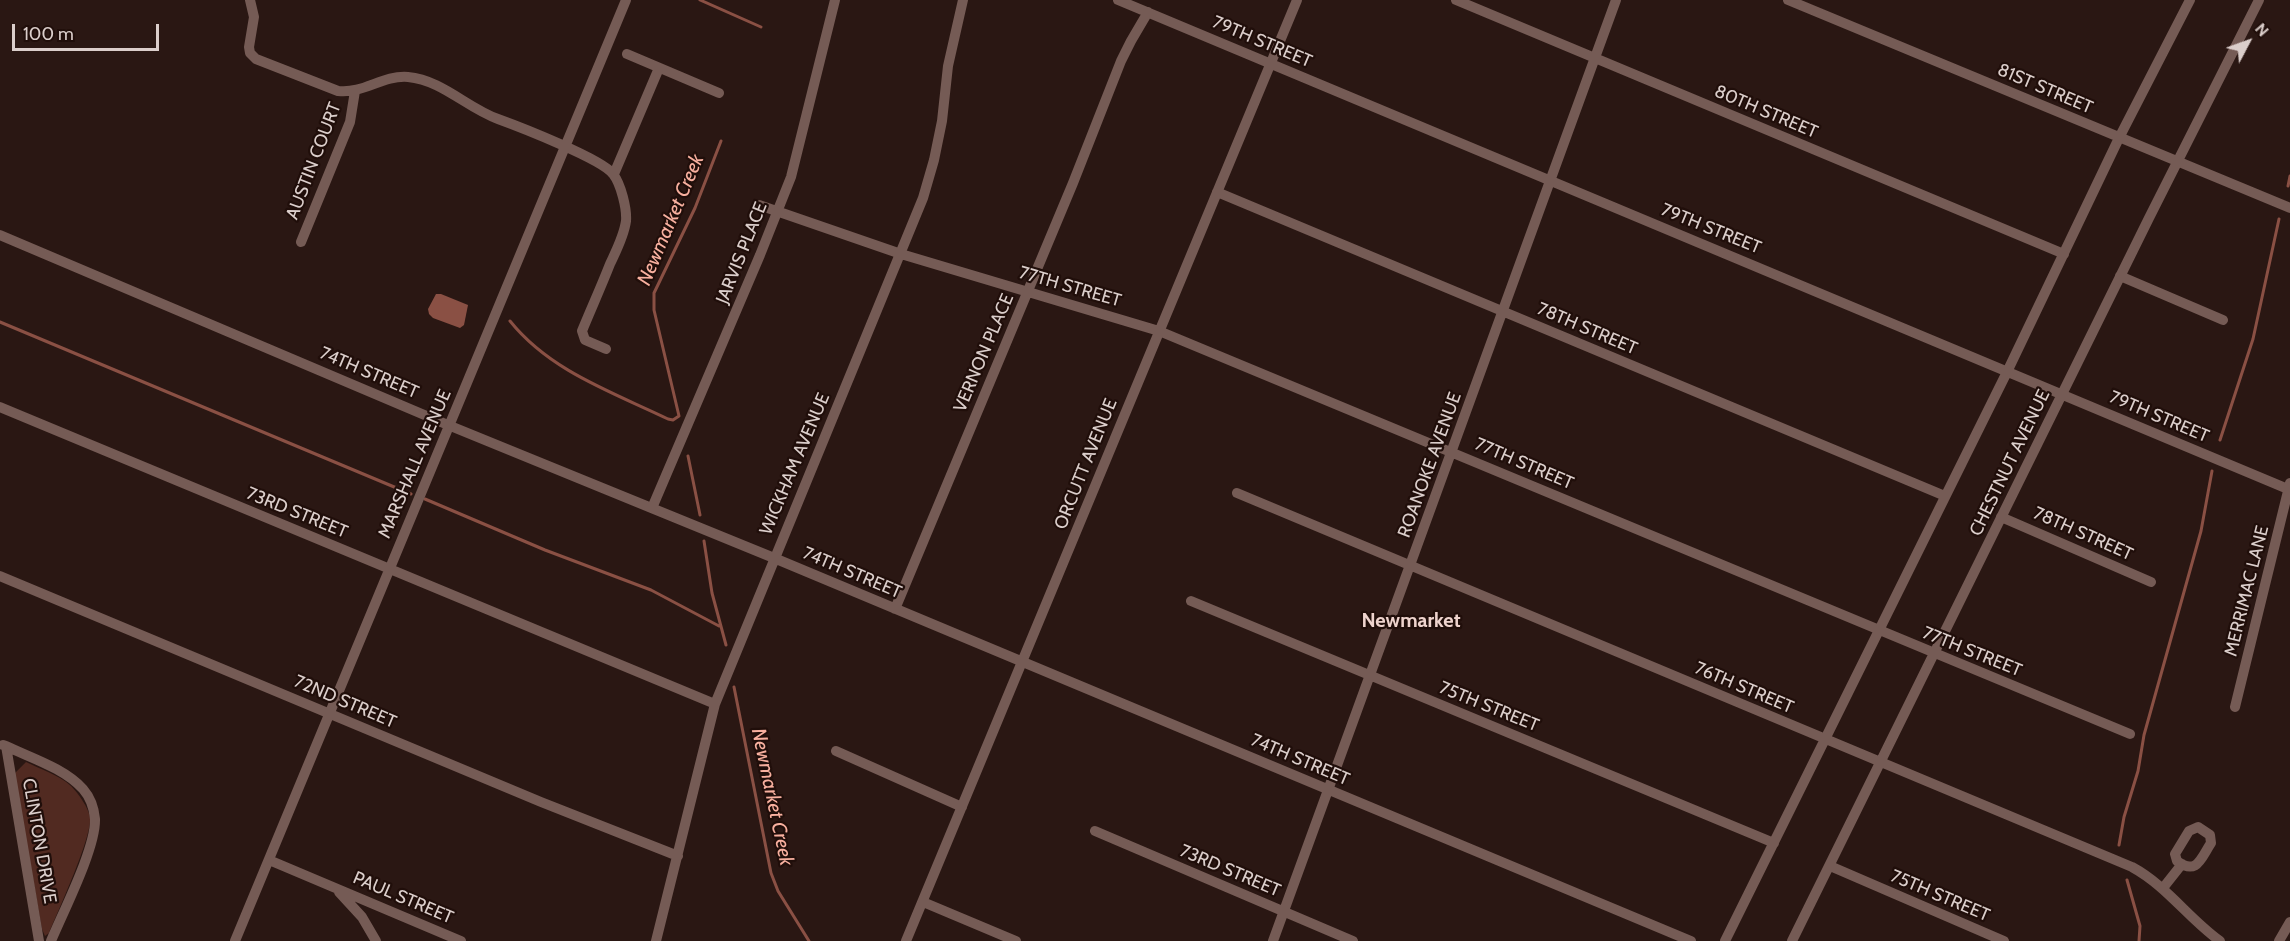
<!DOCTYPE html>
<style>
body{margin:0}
#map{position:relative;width:2290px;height:941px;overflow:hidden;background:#2a1713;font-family:Cabin,sans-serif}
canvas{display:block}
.north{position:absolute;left:2218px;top:12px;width:60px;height:60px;-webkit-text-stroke:4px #200e0a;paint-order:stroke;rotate:49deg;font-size:16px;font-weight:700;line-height:24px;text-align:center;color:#dbcecb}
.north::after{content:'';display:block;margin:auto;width:21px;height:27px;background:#dbcecb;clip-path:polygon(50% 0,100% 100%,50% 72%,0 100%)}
.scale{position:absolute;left:12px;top:24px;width:147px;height:27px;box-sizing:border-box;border:3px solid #dbcecb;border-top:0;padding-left:8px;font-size:18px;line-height:21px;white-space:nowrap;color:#dbcecb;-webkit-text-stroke:4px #200e0a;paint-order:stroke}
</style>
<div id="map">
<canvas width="2290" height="941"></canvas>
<div class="north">N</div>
<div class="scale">100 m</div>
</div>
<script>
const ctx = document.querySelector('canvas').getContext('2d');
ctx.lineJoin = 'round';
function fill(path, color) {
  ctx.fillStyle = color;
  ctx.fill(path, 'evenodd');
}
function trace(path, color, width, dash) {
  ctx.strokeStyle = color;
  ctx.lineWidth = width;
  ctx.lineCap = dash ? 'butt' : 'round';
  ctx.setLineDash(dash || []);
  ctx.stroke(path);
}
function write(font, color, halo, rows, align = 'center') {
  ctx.font = font + ' Cabin,sans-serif';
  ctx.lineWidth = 4.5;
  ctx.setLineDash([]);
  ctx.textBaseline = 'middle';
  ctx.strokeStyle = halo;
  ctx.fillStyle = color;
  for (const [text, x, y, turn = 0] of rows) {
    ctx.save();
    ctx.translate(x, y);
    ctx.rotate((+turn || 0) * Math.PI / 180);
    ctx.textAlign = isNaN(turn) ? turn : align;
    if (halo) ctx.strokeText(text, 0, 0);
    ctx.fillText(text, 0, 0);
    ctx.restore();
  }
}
const green = new Path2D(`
 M26 762C40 769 59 775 71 786 78 793 89 808 90 818 92 837 58 911 49 933L45 936 42 929 14 774Z`);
const water = new Path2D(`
 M436 294H441L468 305 464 325 460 328 433 318 429 314 428 309Z`);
const stream = new Path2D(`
 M700 0 761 27
 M2288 186 2290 176
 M510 321C550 371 612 392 668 419L673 420 679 416 654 310V293L695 208 721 141
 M0 322 411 494
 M2220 440 2253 339 2279 219
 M688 456 700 515
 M425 499 545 550 651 590 719 626
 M704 541 712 593 726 645
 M734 687 771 873 778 891 809 941
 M2119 845 2124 817 2138 771 2144 735 2201 531 2212 471
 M2127 880 2140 926 2139 941`);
const minor = new Path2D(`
 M250 0 254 17 249 47 250 53 256 59 338 91C364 94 382 75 408 77 442 80 467 108 498 119 520 127 602 159 613 174 621 184 627 209 626 221 624 236 616 251 610 264 601 287 591 309 582 331L585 340 606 349
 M1118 0 2290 490
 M1456 0 2064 254
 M1788 0 2290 208
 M627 54 719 93
 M614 174 659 68
 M1217 192 1945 496
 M759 205 901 254 1159 331 2130 734
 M0 235 448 425 774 558 1691 941
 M301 242 350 122 355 91
 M2120 276 2223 320
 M0 407 715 704
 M1237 493 2132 867C2167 886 2188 918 2220 941
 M652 508 760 255 791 177 835 0
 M2001 517 2151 582
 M0 576 541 802 678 856
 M1191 601 1774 843
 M895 609 1073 183 1121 61 1131 41 1148 12
 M2235 707 2290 483
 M3 745 6 746 39 941
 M6 746C31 758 64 768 83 789 90 797 94 808 95 819 96 848 63 912 51 941
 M836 751 962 807
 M2198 827 2210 835 2211 843C2201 858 2197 876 2177 861L2175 854 2189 831Z
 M1095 831 1353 941
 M269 860 461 941
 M1830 866 2004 941
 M2163 888 2182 864
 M339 892 362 917 376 941
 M923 902 1016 941
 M235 941 626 0
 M656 941 715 704 923 198 934 160 942 121 948 66 963 0
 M906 941 1297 0
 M1273 941 1616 0
 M1725 941 2007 372 2119 138 2190 0
 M1792 941 2149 218 2259 0
 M2279 941 2290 922`);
const streetNames = [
 ["79TH STREET",1262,42,23],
 ["81ST STREET",2045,89,23],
 ["80TH STREET",1766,112,23],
 ["AUSTIN COURT",314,161,-69],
 ["79TH STREET",1711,229,22],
 ["JARVIS PLACE",742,253,-68],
 ["77TH STREET",1070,287,16],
 ["78TH STREET",1587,329,23],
 ["VERNON PLACE",984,353,-67],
 ["74TH STREET",369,373,23],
 ["79TH STREET",2159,417,23],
 ["CHESTNUT AVENUE",2010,463,-64],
 ["MARSHALL AVENUE",415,464,-67],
 ["WICKHAM AVENUE",795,464,-67],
 ["ORCUTT AVENUE",1086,464,-68],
 ["77TH STREET",1524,464,23],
 ["ROANOKE AVENUE",1430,465,-70],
 ["73RD STREET",297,513,22],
 ["78TH STREET",2083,534,24],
 ["74TH STREET",852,573,23],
 ["MERRIMAC LANE",2247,591,-76],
 ["77TH STREET",1972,652,22],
 ["76TH STREET",1744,688,23],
 ["72ND STREET",345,702,23],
 ["75TH STREET",1489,707,22],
 ["74TH STREET",1300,760,23],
 ["CLINTON DRIVE",39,841,80],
 ["73RD STREET",1230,871,23],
 ["75TH STREET",1940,896,23],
 ["PAUL STREET",403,898,23]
];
const waterNames = [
 ["Newmarket Creek",671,220,-67],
 ["Newmarket Creek",772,797,78]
];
const neighbourhoodNames = [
 ["Newmarket",1411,621]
];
fill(green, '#512a21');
fill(water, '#8a5044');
trace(stream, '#8a5044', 3);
trace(minor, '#755b55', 10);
write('18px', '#dbcecb', '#200e0a', streetNames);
write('italic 20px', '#f8b09f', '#200e0a', waterNames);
write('bold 20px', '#eed3cd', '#200e0a', neighbourhoodNames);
</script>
